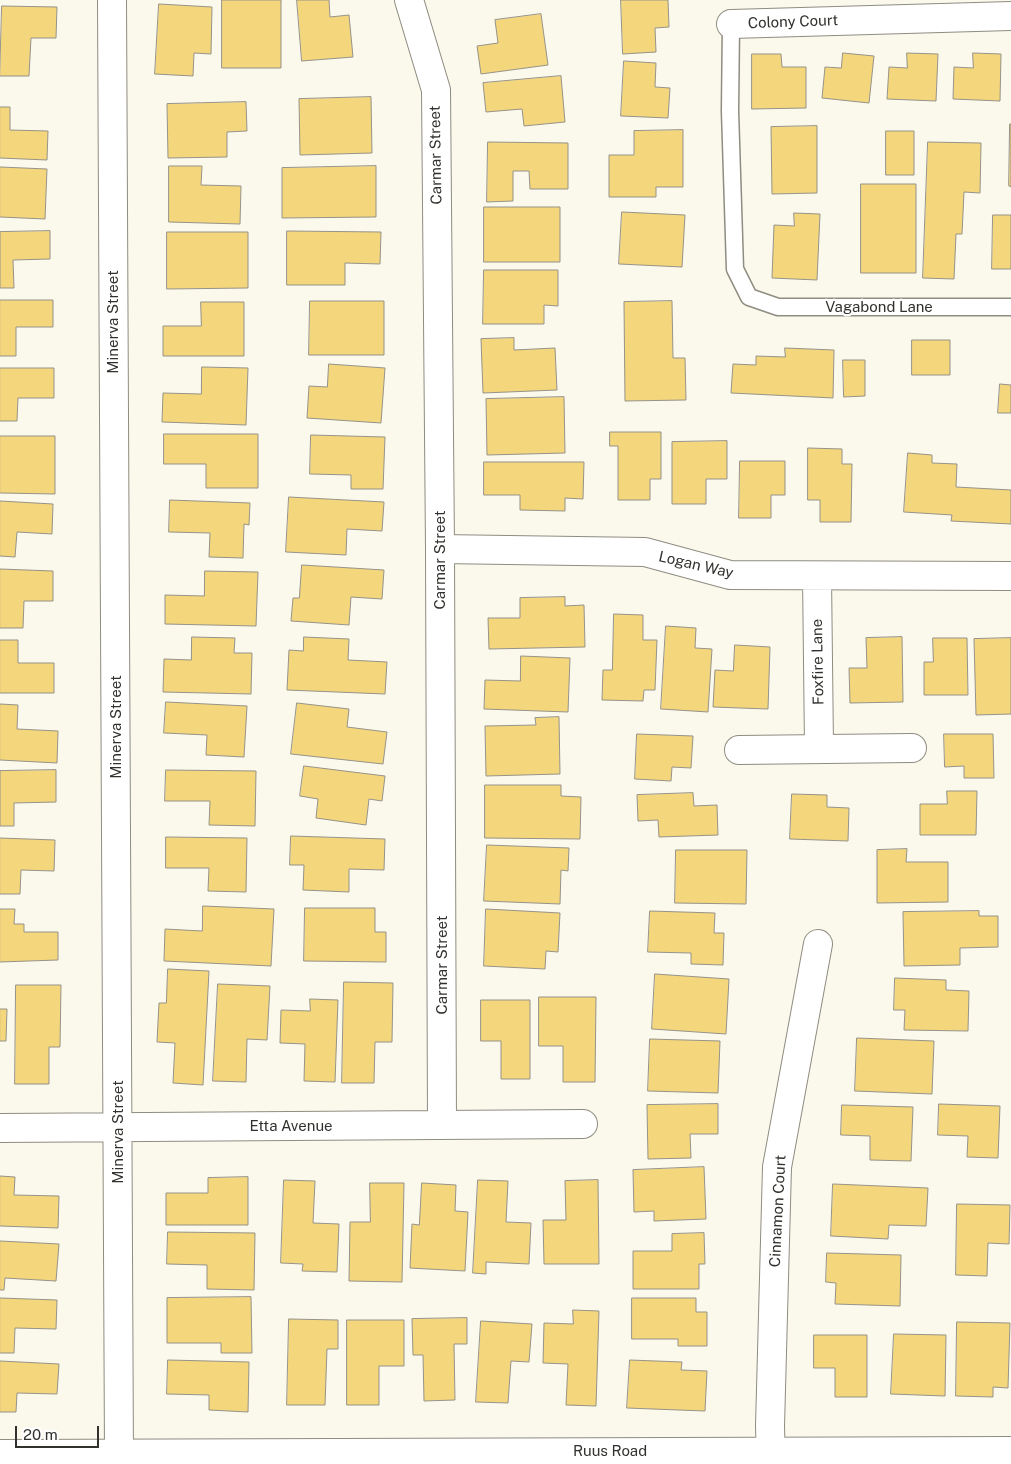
<!DOCTYPE html>
<style>
body{margin:0}
#map{position:relative;width:1011px;height:1464px;overflow:hidden;background:#fbf8ec;font-family:"Public Sans",sans-serif}
canvas{display:block}
.scale{position:absolute;left:15px;top:1426px;width:84px;height:22px;box-sizing:border-box;border:2px solid #32312d;border-top:0;padding-left:6px;font-size:15px;line-height:18px;white-space:nowrap;color:#32312d;-webkit-text-stroke:4px #fff;paint-order:stroke}
</style>
<div id="map">
<canvas width="1011" height="1464"></canvas>
<div class="scale">20 m</div>
</div>
<script>
const ctx = document.querySelector('canvas').getContext('2d');
ctx.lineJoin = 'round';
function fill(path, color) {
  ctx.fillStyle = color;
  ctx.fill(path, 'evenodd');
}
function trace(path, color, width, dash) {
  ctx.strokeStyle = color;
  ctx.lineWidth = width;
  ctx.lineCap = dash ? 'butt' : 'round';
  ctx.setLineDash(dash || []);
  ctx.stroke(path);
}
function write(font, color, halo, rows, align = 'center') {
  ctx.font = font + ' "Public Sans",sans-serif';
  ctx.lineWidth = 4.5;
  ctx.setLineDash([]);
  ctx.textBaseline = 'middle';
  ctx.strokeStyle = halo;
  ctx.fillStyle = color;
  for (const [text, x, y, turn = 0] of rows) {
    ctx.save();
    ctx.translate(x, y);
    ctx.rotate((+turn || 0) * Math.PI / 180);
    ctx.textAlign = isNaN(turn) ? turn : align;
    if (halo) ctx.strokeText(text, 0, 0);
    ctx.fillText(text, 0, 0);
    ctx.restore();
  }
}
const building = new Path2D(`
 M222 0H281V68H222Z
 M297 0H329L330 17 349 15 353 57 302 61Z
 M621 0H668L669 27 655 28 656 52 623 54Z
 M159 4 212 7 211 54 194 53 193 76 155 74Z
 M2 6 57 7 56 38H31L29 76H0Z
 M541 14 548 65 481 74 477 46 498 43 495 20Z
 M843 53 874 56 869 103 822 98 825 67 841 68Z
 M907 53 938 54 936 101 887 99 889 67 907 68Z
 M973 53 1001 54 1000 101 953 99 954 67 973 68Z
 M752 54H781L782 67H806V108L752 109Z
 M624 61 656 63 655 87 670 88 668 118 621 116Z
 M561 76 565 122 524 126 522 109 486 112 483 83Z
 M371 97 372 153 300 155 299 99Z
 M246 102 247 131 227 132V157L168 158 167 104Z
 M0 107H10V130L48 131 47 160 0 158Z
 M1010 124H1011V187L1009 186Z
 M817 126V193L772 194 771 127Z
 M683 130V187H656V197H609V155H634V131Z
 M886 131H914V175H886Z
 M488 142 568 143V189H530L529 171H513V201L487 202Z
 M928 142 981 143 980 193 964 192 962 234H956L954 279 923 278Z
 M169 166H202L201 185 241 186 240 224 169 222Z
 M376 166V217L282 218V168Z
 M0 167 47 169 45 219 0 217Z
 M861 184H916V273H861Z
 M484 207H560V262H484Z
 M622 212 685 215 682 267 619 264Z
 M794 213 820 214 817 280 772 278 774 225 794 226Z
 M993 215H1011V269H992Z
 M50 231V259L13 260 14 288H0V232Z
 M287 231 381 232 380 264 345 263V285H287Z
 M167 232H248V288L167 289Z
 M484 270H558V306L544 305V324H483Z
 M0 300H53V327H16V356H0Z
 M310 301H384V355H309Z
 M672 301 673 358H685L686 400 625 401 624 302Z
 M201 302H244V356H163V326H201Z
 M514 338V350L555 348 557 390 483 393 481 339Z
 M912 340H950V375H912Z
 M785 348 834 350 833 398 731 393 733 364 756 365V356L785 357Z
 M843 360H865V396L844 397Z
 M329 364 385 368 381 423 307 418 309 386 327 387Z
 M202 367 248 368 246 425 162 422 163 393 201 394Z
 M0 368H54V398H18L17 421H0Z
 M1000 384 1011 385V413H998Z
 M564 397 565 453 487 455 486 399Z
 M610 432H661V479H650V500H618V446H610Z
 M164 434H258V488H206V464H164Z
 M311 435 385 437 383 489H351V475L310 474Z
 M0 436H55V494L0 493Z
 M727 441V479H706V504H672V442Z
 M808 448 842 449V464H852L851 522H820V500H808Z
 M908 453 932 455V463L957 464 956 487 1011 490V524L951 521 952 515 904 512Z
 M740 461H785V495H771V518H739Z
 M484 462H584L583 499 565 498V511L520 510V495H484Z
 M289 497 384 502 382 531 347 529 346 555 286 552Z
 M170 500 250 503 249 525 244 524 243 558 209 557 210 533 169 532Z
 M0 501 53 504 52 534 17 532 15 557 0 556Z
 M302 565 384 570 382 599 351 597 349 625 291 621 293 598H299Z
 M0 569 53 571V601H24L23 628H0Z
 M205 571 258 572 256 626 165 624V595L204 596Z
 M565 597V606L584 605 585 647 489 649 488 618H520V598Z
 M614 614 643 615V640H657L655 690H644L643 701 602 700 603 670H612Z
 M666 626 696 628 695 648 712 649 708 712 661 709Z
 M192 637 235 638 234 653H252L251 694 163 692 164 659 191 660Z
 M304 637 349 639 348 660 387 662 385 694 287 690 289 650 303 651Z
 M902 637 903 702 850 703 849 668H867L866 638Z
 M933 638H967L968 695H924V662H933Z
 M1011 638V714L976 715 974 639Z
 M0 640H18V663H54V693H0Z
 M735 645 770 647 768 709 713 707 715 670 733 671Z
 M521 656 570 658 568 712 484 709 485 680 520 681Z
 M166 702 247 706 244 757 206 755 207 735 164 733Z
 M297 703 349 709 347 727 387 732 383 764 291 754Z
 M0 704 18 705 17 729 58 731 57 763 0 760Z
 M559 717 560 774 486 776 485 726 536 725 535 718Z
 M637 734 693 736 691 768 672 767 671 781 635 779Z
 M944 734H993L994 778H964V766L945 767Z
 M304 766 385 776 382 801 369 799 366 825 316 818 318 799 300 796Z
 M56 770V802L14 803V826H0V771Z
 M166 770 256 771 255 826 209 825 210 801H165Z
 M485 785H561V796L581 797 580 839 485 838Z
 M947 791H977L976 835H920V804H947Z
 M693 793 694 806 717 805 718 835 659 837 658 820 638 821 637 795Z
 M792 794 827 795V807L849 808 848 841 790 839Z
 M291 836 385 839 384 870 349 869V892L303 890 304 865H290Z
 M166 837 247 838 246 892 208 891 209 868H166Z
 M0 838 55 840 54 871 21 870 20 894H0Z
 M487 845 569 848 568 871 561 870 560 904 484 901Z
 M907 849 906 862H948V902L877 903V850Z
 M676 850H747L746 904 675 903Z
 M203 906 274 909 271 966 164 961 165 929 202 931Z
 M305 908H375V932H386V962L304 961Z
 M0 909H15L14 924H24V932H58V960L0 962Z
 M486 909 560 913 558 952 546 951 545 969 484 966Z
 M650 911 715 913 714 933H724L723 965 691 964V953L648 952Z
 M979 911V916H998V947L960 948V965L904 966 903 912Z
 M168 969 209 971 203 1085 173 1083 175 1043 157 1042 159 1003H166Z
 M655 974 729 979 726 1034 652 1029Z
 M895 978 946 980V990L969 991 968 1031 904 1030 905 1010H894Z
 M344 982 393 983 392 1042H375L374 1083H342Z
 M218 984 270 986 267 1040 247 1039 246 1082 213 1081Z
 M16 985H61L60 1047H49V1084H15Z
 M539 997H596L595 1082H563V1046H539Z
 M310 999 338 1000 335 1082 304 1081 305 1044 280 1043 281 1010 310 1011Z
 M481 1000H530V1079H501V1041H481Z
 M0 1009H7L6 1041H0Z
 M857 1038 934 1041 932 1094 855 1091Z
 M650 1039 720 1041 718 1093 648 1091Z
 M718 1104V1134H690L691 1158 648 1159 647 1105Z
 M939 1104 1000 1106 998 1158 967 1157 968 1136 938 1135Z
 M842 1105 913 1107 911 1161 870 1160V1136L841 1135Z
 M704 1167 706 1219 654 1221V1211L634 1212 633 1170Z
 M0 1176 15 1177 14 1195 59 1196 58 1228 0 1226Z
 M248 1177V1225H166V1193H208V1178Z
 M284 1180 315 1181 313 1223 339 1224 337 1272 302 1271 303 1264 281 1263Z
 M478 1180 508 1181 506 1222 531 1223 529 1264 486 1262V1274L473 1273Z
 M598 1180 599 1264H544L543 1220H566L565 1181Z
 M370 1183H404L402 1282 349 1281 350 1222H370Z
 M422 1183 456 1185 455 1211 468 1212 465 1271 410 1268 412 1224 419 1225Z
 M833 1184 928 1188 926 1226 889 1225 888 1239 831 1236Z
 M957 1204 1010 1205 1009 1244 988 1243 987 1276 956 1275Z
 M168 1232 255 1233 254 1290 207 1289V1265L167 1264Z
 M704 1233 705 1264H699V1289H633V1251H672V1234Z
 M0 1241 59 1244 56 1281 5 1278 4 1290H0Z
 M827 1253 901 1255 900 1306 835 1304 836 1283 826 1282Z
 M251 1297 252 1353H221V1343H167V1298Z
 M0 1298 57 1300 56 1329 15 1328 14 1353H0Z
 M632 1298H696V1312H707V1346H678V1339H632Z
 M573 1310 599 1311 596 1406 566 1405 568 1364 543 1363 544 1323 573 1324Z
 M467 1318V1344H454L455 1400 424 1401 423 1355H413L412 1319Z
 M289 1319 338 1320V1349H327L325 1405H287Z
 M347 1320H404V1366H379V1405H347Z
 M481 1321 532 1324 529 1362 511 1361 508 1403 476 1402Z
 M957 1322 1010 1323 1008 1388 993 1387V1397L956 1396Z
 M894 1334 946 1335 945 1396 891 1394Z
 M814 1335H867V1397H835V1368H814Z
 M168 1360 249 1362 248 1412 209 1410V1395L167 1394Z
 M630 1360 682 1362 681 1370 707 1371 705 1411 627 1408Z
 M0 1361 59 1364 57 1394 17 1393 16 1412H0Z`);
const lane = new Path2D(`
 M731 24 730 111 735 269 749 297 778 307H1011`);
const street = new Path2D(`
 M112 0 119 1454
 M409 0 436 90 440 549 442 1125
 M731 24 1011 16
 M440 549 645 552 730 575 1011 576
 M817 576 819 747
 M739 750 912 748
 M0 1128 583 1124
 M771 1464 770 1426 777 1167 818 944`);
const secondary = new Path2D(`
 M0 1454 1011 1451`);
const streetNames = [
 ["Colony Court",793,22,-2],
 ["Carmar Street",436,155,-91],
 ["Vagabond Lane",879,307],
 ["Minerva Street",113,322,-90],
 ["Carmar Street",440,560,-90],
 ["Logan Way",696,565,13],
 ["Foxfire Lane",818,662,-91],
 ["Minerva Street",116,727,-90],
 ["Carmar Street",442,965,-90],
 ["Etta Avenue",291,1126],
 ["Minerva Street",118,1132,-90],
 ["Cinnamon Court",778,1211,-87],
 ["Ruus Road",610,1451]
];
fill(building, '#f4d67d');
trace(building, '#969388', 1);
trace(lane, '#8f8c81', 19);
trace(street, '#8f8c81', 30);
trace(secondary, '#8f8c81', 30);
trace(lane, '#fff', 16);
trace(street, '#fff', 28);
trace(secondary, '#fff', 28);
write('15px', '#32312d', '#fff', streetNames);
</script>
